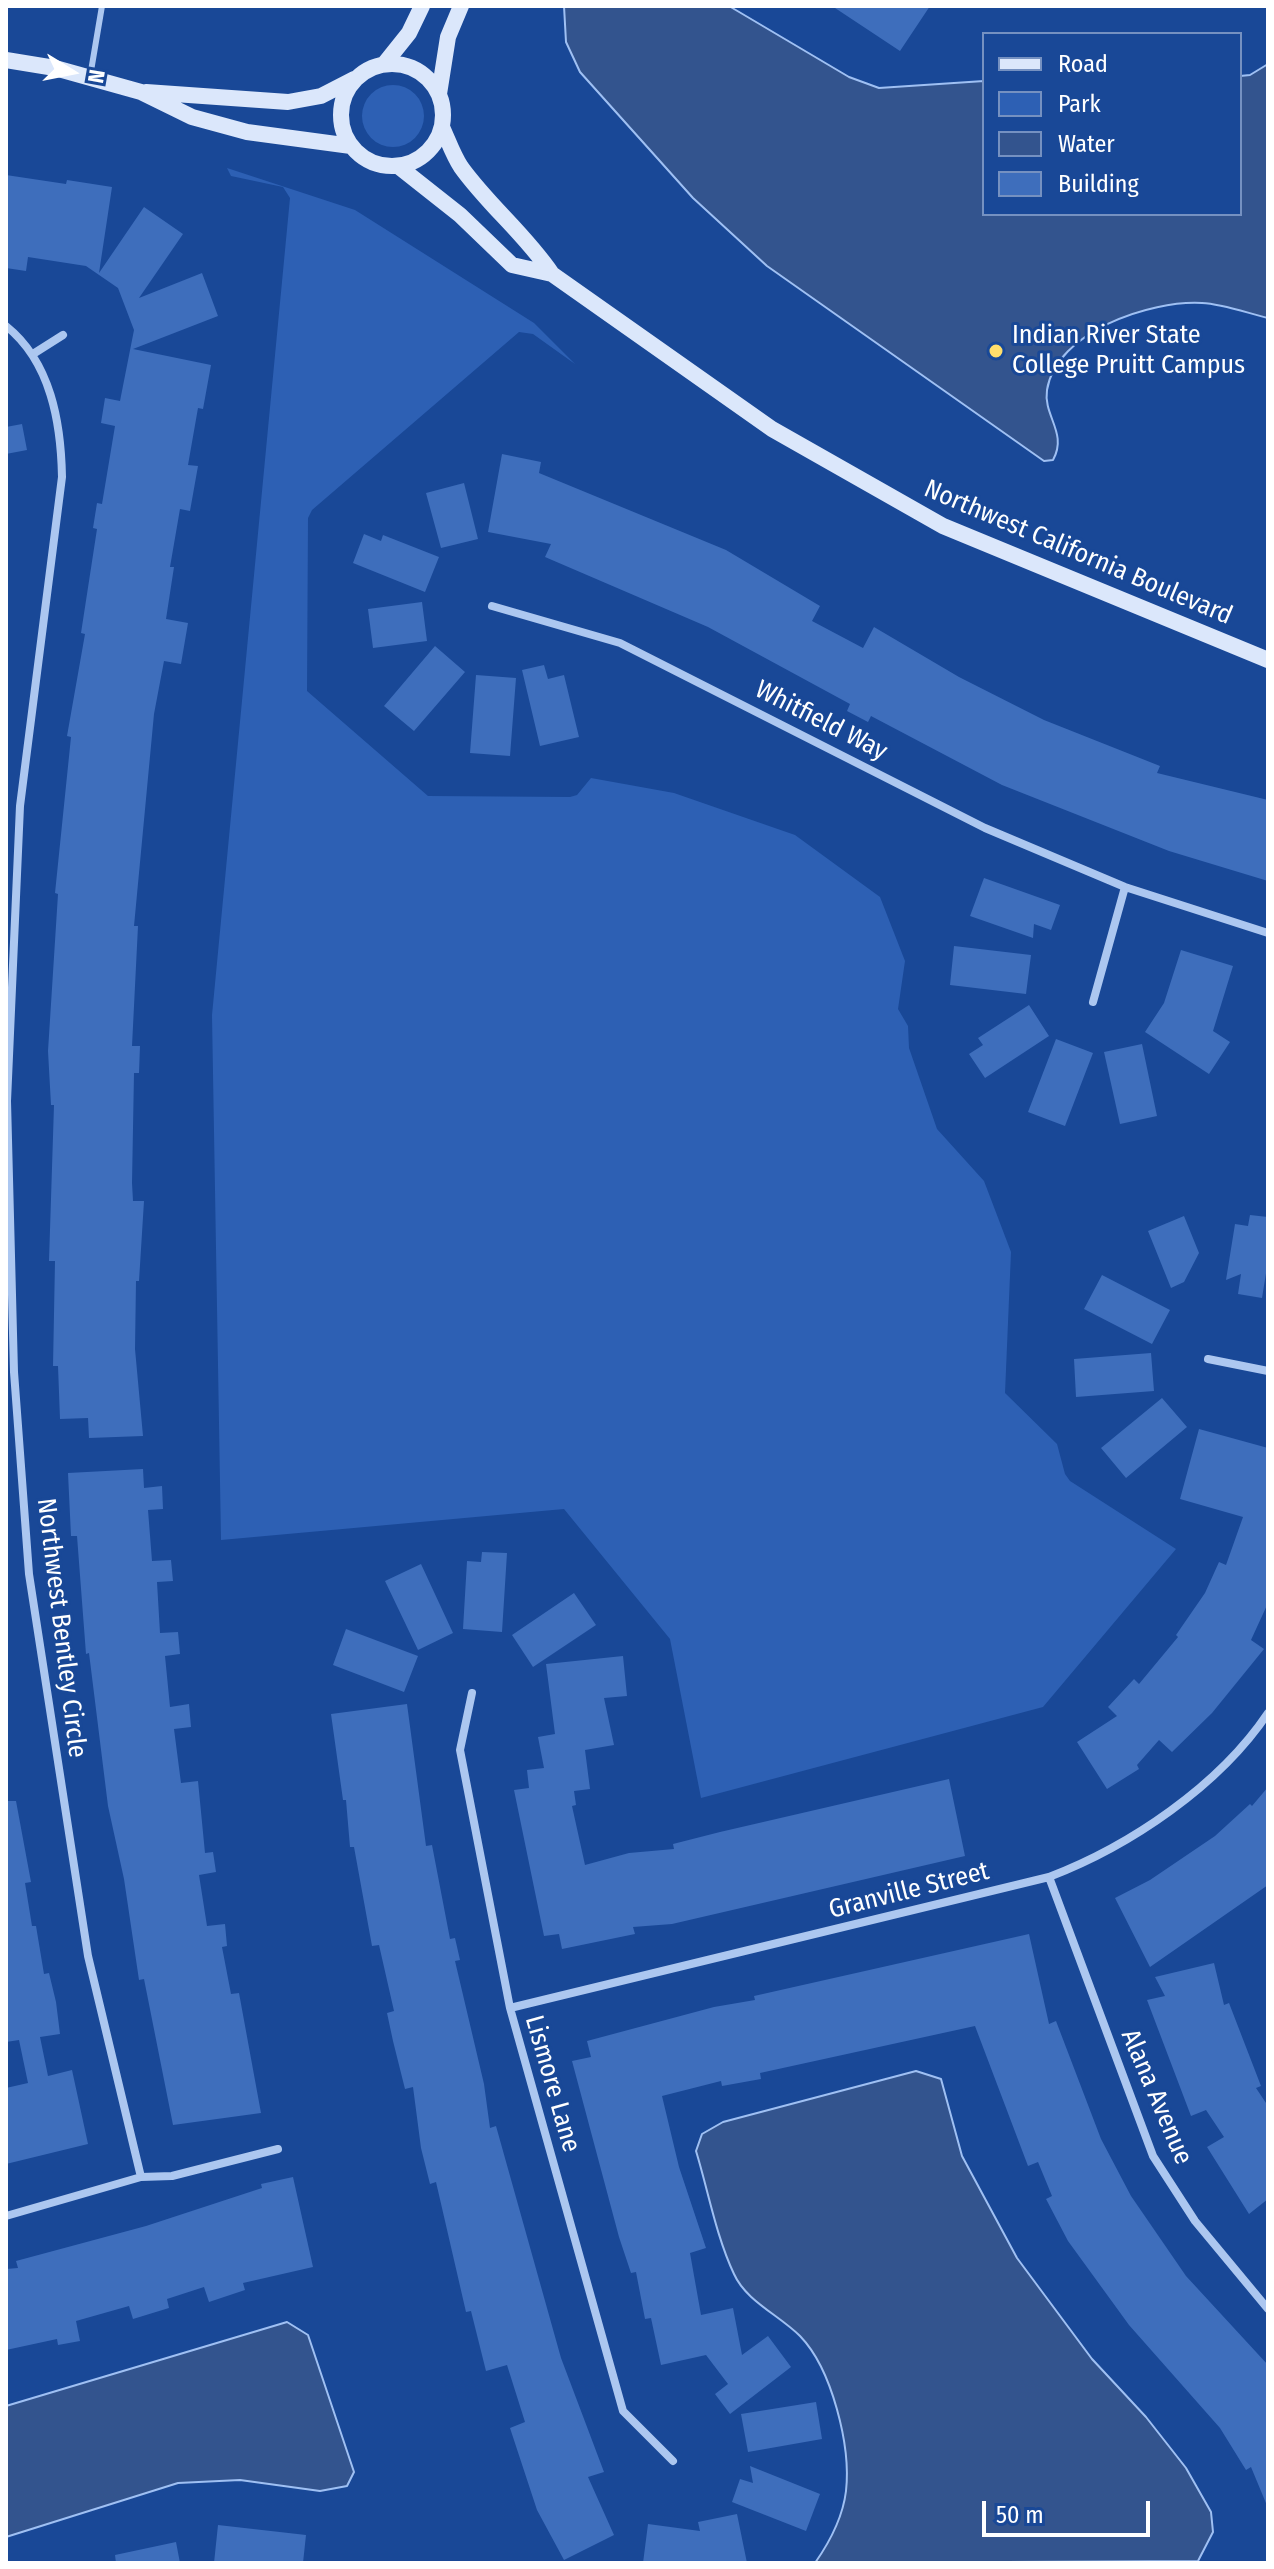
<!DOCTYPE html>
<style>
body{margin:0}
#map{position:relative;width:1274px;height:2569px;overflow:hidden;background:#194897;font-family:"Fira Sans Condensed",sans-serif}
canvas{display:block}
.frame{position:absolute;inset:0;border:8px solid #fff;pointer-events:none}
.legend{position:absolute;left:982px;top:32px;width:260px;height:184px;box-sizing:border-box;background:#194897;border:2px solid #7591c1;margin:0;padding:10px 14px;list-style:none;font-size:24px;color:#fff}
.legend li{display:flex;align-items:center;gap:16px;height:40px}
.legend b{width:40px;border:2px solid #7591c1}
.north{position:absolute;left:32px;top:32px;width:80px;height:80px;-webkit-text-stroke:6px #194897;paint-order:stroke;rotate:100deg;font-size:22px;font-weight:700;line-height:32px;text-align:center;color:#fff}
.north::after{content:'';display:block;margin:auto;width:28px;height:36px;background:#fff;clip-path:polygon(50% 0,100% 100%,50% 72%,0 100%)}
.scale{position:absolute;left:982px;top:2501px;width:168px;height:36px;box-sizing:border-box;border:4px solid #fff;border-top:0;padding-left:10px;font-size:24px;line-height:28px;white-space:nowrap;color:#fff;-webkit-text-stroke:6px #194897;paint-order:stroke}
</style>
<div id="map">
<canvas width="1274" height="2569"></canvas>
<div class="frame"></div>
<ul class="legend">
<li><b style="height:10px;background:#dbe7fb"></b>Road</li>
<li><b style="height:22px;background:#2d60b4"></b>Park</li>
<li><b style="height:22px;background:#33548e"></b>Water</li>
<li><b style="height:22px;background:#3e6ebc"></b>Building</li>
</ul>
<div class="north">N</div>
<div class="scale">50 m</div>
</div>
<script>
const ctx = document.querySelector('canvas').getContext('2d');
ctx.lineJoin = 'round';
function fill(path, color) {
  ctx.fillStyle = color;
  ctx.fill(path, 'evenodd');
}
function trace(path, color, width, dash) {
  ctx.strokeStyle = color;
  ctx.lineWidth = width;
  ctx.lineCap = dash ? 'butt' : 'round';
  ctx.setLineDash(dash || []);
  ctx.stroke(path);
}
function write(font, color, halo, rows, align = 'center') {
  ctx.font = font + ' "Fira Sans Condensed",sans-serif';
  ctx.lineWidth = 6;
  ctx.setLineDash([]);
  ctx.textBaseline = 'middle';
  ctx.strokeStyle = halo;
  ctx.fillStyle = color;
  for (const [text, x, y, turn = 0] of rows) {
    ctx.save();
    ctx.translate(x, y);
    ctx.rotate((+turn || 0) * Math.PI / 180);
    ctx.textAlign = isNaN(turn) ? turn : align;
    if (halo) ctx.strokeText(text, 0, 0);
    ctx.fillText(text, 0, 0);
    ctx.restore();
  }
}
const green = new Path2D(`
 M362 116a31 31 0 1 1 62 0a31 31 0 1 1-62 0Z
 M227 168 355 210 534 323 575 364 533 334 519 332 312 510 308 518 307 691 428 796 570 797 577 795 591 778 674 793 795 835 880 897 905 961 898 1009 908 1026 909 1048 937 1129 984 1181 1011 1252 1005 1393 1057 1444 1065 1474 1070 1481 1176 1549 1043 1707 701 1798 670 1639 564 1509 221 1540 212 1015 290 198 283 187 231 176Z`);
const water = new Path2D(`
 M564 6H729L849 77 879 88 984 81V214H1240V76L1250 75 1268 64V318C1247 313 1223 304 1202 303 1150 300 1056 332 1047 390 1043 416 1068 433 1053 460L1044 461 767 266 693 198 580 72 566 42Z
 M916 2071 941 2079 962 2156 1017 2258 1092 2359 1146 2417 1186 2468 1211 2512 1213 2532 1198 2561 815 2563C829 2543 843 2516 846 2491 851 2446 832 2369 800 2336 779 2315 746 2301 734 2274 716 2236 708 2190 696 2151L702 2134 723 2122Z
 M287 2322 308 2335 354 2472 347 2486 320 2491 240 2480 178 2483 6 2537V2406Z`);
const building = new Path2D(`
 M832 6H930L900 51Z
 M6 175 66 184 67 180 112 187 99 273 144 207 183 234 139 298 202 273 218 316 133 349 211 365 203 409 198 408 188 465 198 466 190 511 180 509 170 567H174L166 619 188 623 181 664 164 661 154 714 134 926H138L132 1046H140L139 1073H134L132 1183 133 1201H144L139 1281H136L135 1349 143 1436 89 1438 88 1418 60 1419 58 1366H53L55 1261H49L54 1105H51L48 1051 58 894 55 893 71 737 67 736 85 634 81 633 97 529 93 528 97 503 102 504 115 426 101 423 105 398 120 401 134 330 118 288 86 266 28 257 26 271 6 268Z
 M22 424 27 450 6 454V427Z
 M502 454 541 462 539 473 726 550 820 606 812 621 863 648 874 627 959 677 1044 720 1160 766 1157 773 1268 800V881L1169 851 1002 785 871 716 868 722 847 711 850 704 708 627 545 557 551 544 488 532Z
 M464 483 478 539 441 548 426 493Z
 M364 534 381 541 383 535 439 557 425 592 353 563Z
 M422 602 427 641 373 648 368 609Z
 M435 646 465 672 414 731 384 706Z
 M544 665 548 679 564 675 579 737 540 746 522 670Z
 M476 675 516 678 510 756 470 753Z
 M984 878 1060 905 1051 930 1034 924 1033 938 970 916Z
 M954 946 1031 955 1026 994 950 985Z
 M1181 950 1233 966 1213 1031 1230 1042 1209 1074 1145 1032 1164 1003Z
 M1029 1005 1049 1036 985 1078 969 1054 983 1045 978 1038Z
 M1056 1039 1093 1053 1065 1126 1028 1112Z
 M1142 1044 1157 1116 1120 1124 1104 1052Z
 M1250 1215 1268 1217V1261L1262 1298 1238 1294 1241 1274 1226 1280 1235 1224 1248 1226Z
 M1184 1216 1199 1253 1184 1282 1171 1288 1148 1231Z
 M1102 1275 1170 1310 1152 1344 1084 1309Z
 M1151 1353 1154 1391 1076 1397 1074 1359Z
 M1162 1398 1187 1427 1126 1478 1101 1448Z
 M1199 1429 1268 1448V1603L1251 1640 1264 1649 1212 1713 1172 1752 1159 1740 1137 1765 1139 1769 1107 1789 1077 1742 1117 1716 1108 1707 1134 1679 1139 1684 1178 1637 1176 1635 1205 1593 1219 1562 1226 1565 1243 1517 1180 1499Z
 M143 1469 144 1488 162 1486 163 1509 148 1510 152 1561 171 1560 173 1581 157 1582 160 1633 178 1632 180 1654 165 1656 170 1707 189 1704 191 1727 174 1729 181 1783 198 1781 205 1853 213 1852 216 1872 199 1875 207 1926 225 1924 227 1946 222 1947 231 1994 239 1993 261 2113 173 2125 144 1979 139 1980 124 1879 108 1806 89 1653 86 1654 77 1536H71L68 1473Z
 M482 1552 507 1553 502 1632 463 1629 467 1561 481 1562Z
 M421 1564 453 1633 418 1650 385 1581Z
 M574 1593 596 1625 533 1667 512 1635Z
 M346 1629 418 1656 404 1692 333 1665Z
 M623 1656 627 1696 604 1698 614 1745 585 1750 590 1789 574 1791 576 1805 572 1806 585 1865 629 1853 674 1849 673 1844 720 1832 949 1779 965 1856 672 1924 633 1927 635 1934 562 1949 559 1934 544 1936 514 1790 529 1788 527 1770 544 1768 538 1737 555 1734 546 1664Z
 M407 1704 426 1846 432 1845 450 1939 455 1938 460 1960 455 1961 484 2084 490 2128 496 2126 561 2358 604 2472 588 2477 614 2535 564 2560 537 2510 510 2428 525 2422 507 2365 486 2371 471 2311 466 2312 436 2182 430 2184 421 2148 413 2087 405 2089 393 2041 387 2013 394 2011 379 1945 372 1946 354 1847H350L346 1800H343L331 1714Z
 M1268 1787V1885L1150 1967 1115 1898 1150 1880 1215 1836 1250 1804 1252 1806Z
 M6 1801H16L31 1882 25 1883 32 1926H36L44 1974 49 1973 56 2002 60 2034 40 2037 48 2076 72 2070 88 2144 6 2164V2088L28 2083 19 2040 6 2042Z
 M1029 1934 1049 2024 1056 2021 1101 2139 1131 2196 1186 2276 1268 2365V2508L1251 2467 1246 2470 1220 2428 1129 2325 1068 2241 1046 2199 1052 2196 1038 2162 1028 2166 975 2026 760 2073 761 2079 722 2086 721 2081 662 2096 679 2167 706 2248 690 2253 701 2315 733 2308 742 2355 768 2336 791 2367 730 2414 715 2394 728 2384 706 2355 661 2365 651 2318 645 2319 636 2272 631 2273 619 2237 572 2061 591 2057 587 2041 714 2007 755 2000 754 1996Z
 M1214 1963 1224 2005 1229 2003 1261 2086 1256 2088 1268 2106V2199L1249 2214 1207 2147 1224 2137 1206 2110 1191 2116 1147 2000 1165 1996 1155 1977Z
 M293 2177 313 2267 243 2283 245 2290 209 2302 204 2287 167 2299 169 2308 133 2319 129 2306 76 2321 80 2341 58 2345 57 2339 6 2350V2269L18 2268 16 2261 146 2226 262 2188 261 2184Z
 M816 2402 822 2439 748 2452 741 2414Z
 M750 2466 820 2494 806 2531 732 2502 740 2479 753 2483Z
 M737 2514 747 2563H643L648 2524 700 2531 698 2522Z
 M218 2525 306 2535 303 2563H214Z
 M176 2542 180 2563H116L115 2555Z`);
const lane = new Path2D(`
 M90 77 102 6`);
const street = new Path2D(`
 M6 326C51 362 61 423 62 477L20 806 7 1101 14 1372 29 1574 88 1956 141 2177 6 2216
 M33 354 63 335
 M492 606 620 643 985 828 1125 887 1268 933
 M1093 1002 1125 887
 M1208 1359 1268 1371
 M472 1693 460 1750 510 2008 623 2411 673 2461
 M1049 1877 1153 2156 1195 2221 1268 2309
 M510 2008 1049 1877C1130 1846 1219 1786 1268 1713
 M141 2177 172 2176 278 2149`);
const secondary = new Path2D(`
 M6 60 55 68 141 92 192 117 247 132 351 146
 M385 63 409 33 422 6
 M341 115a51 51 0 1 1 102 0a51 51 0 1 1-102 0Z
 M146 92 288 102 321 96 354 79
 M439 94 448 37 461 6
 M442 127C448 140 453 155 461 167 489 206 525 234 552 274L772 429 943 526 1268 660
 M398 166 460 215 512 265 552 274`);
const markers = [
 [996,351,8,"#ffde6c"]
];
const poiNames = [
 ["Indian River State",1012,336],
 ["College Pruitt Campus",1012,366]
];
const streetNames = [
 ["Northwest California Boulevard",1078,553,23],
 ["Whitfield Way",821,721,27],
 ["Northwest Bentley Circle",61,1628,83],
 ["Granville Street",909,1891,-14],
 ["Lismore Lane",552,2084,74],
 ["Alana Avenue",1156,2097,67]
];
fill(green, '#2d60b4');
fill(water, '#33548e');
trace(water, '#9fc0f3', 2);
fill(building, '#3e6ebc');
trace(lane, '#acc7f0', 6);
trace(street, '#acc7f0', 8);
trace(secondary, '#dbe7fb', 16);
for (const [x, y, r, color] of markers) {
  const dot = new Path2D();
  dot.arc(x, y, r, 0, 2 * Math.PI);
  ctx.fillStyle = color;
  ctx.fill(dot);
  trace(dot, '#194897', 3);
}
write('26px', '#fff', '#194897', poiNames, 'left');
write('26px', '#fff', '#194897', streetNames);
</script>
